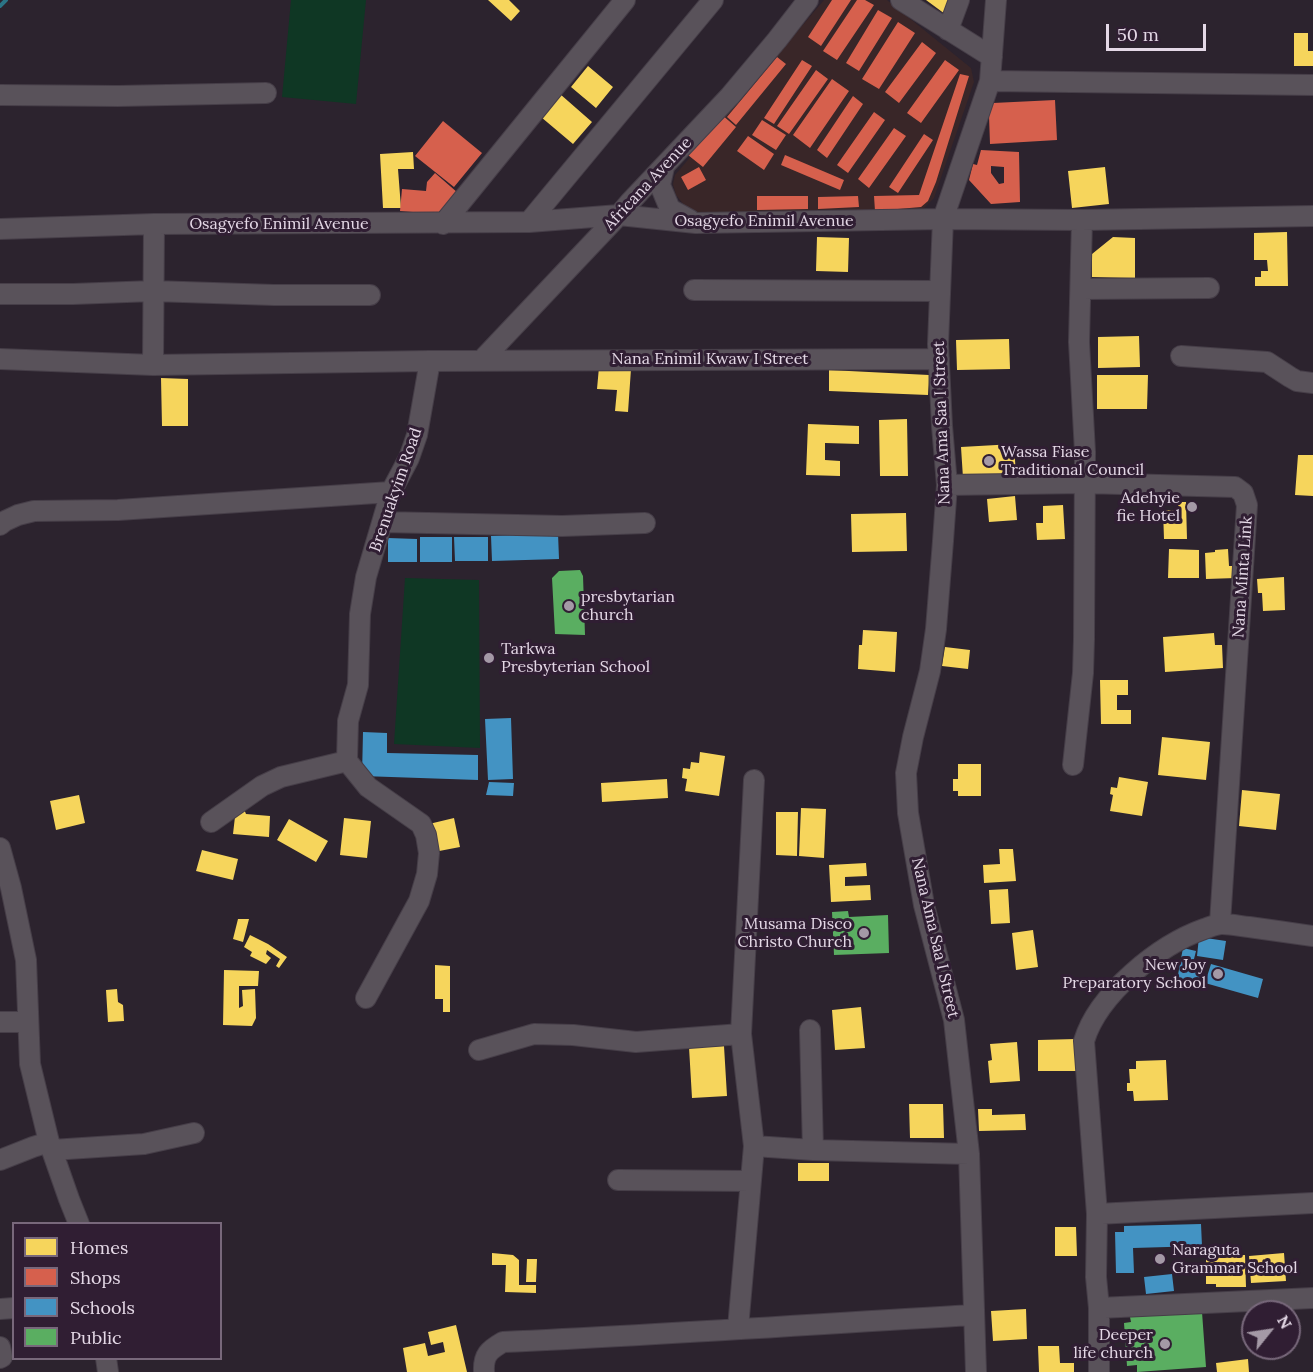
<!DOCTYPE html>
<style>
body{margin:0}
#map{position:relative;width:1313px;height:1372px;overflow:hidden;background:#2c232e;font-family:Lora,serif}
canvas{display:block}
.legend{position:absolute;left:12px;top:1222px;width:210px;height:138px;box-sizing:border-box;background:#301e33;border:2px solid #78687b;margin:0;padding:8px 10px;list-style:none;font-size:18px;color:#e4d8e6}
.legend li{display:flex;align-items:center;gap:12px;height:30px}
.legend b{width:30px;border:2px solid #78687b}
.north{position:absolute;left:1241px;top:1300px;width:60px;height:60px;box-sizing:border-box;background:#301e33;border:2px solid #78687b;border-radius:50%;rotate:60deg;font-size:16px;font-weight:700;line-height:24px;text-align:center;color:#e4d8e6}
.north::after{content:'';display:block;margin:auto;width:21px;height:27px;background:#a499a6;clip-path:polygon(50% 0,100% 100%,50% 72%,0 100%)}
.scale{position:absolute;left:1106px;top:24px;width:100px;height:27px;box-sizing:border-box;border:3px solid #e4d8e6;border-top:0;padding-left:8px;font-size:18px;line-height:21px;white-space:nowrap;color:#e4d8e6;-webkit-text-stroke:4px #301e33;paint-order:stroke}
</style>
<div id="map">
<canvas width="1313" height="1372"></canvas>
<ul class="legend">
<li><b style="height:16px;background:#f6d55c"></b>Homes</li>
<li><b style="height:16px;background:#d6604d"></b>Shops</li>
<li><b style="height:16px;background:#4393c3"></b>Schools</li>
<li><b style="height:16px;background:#5aae61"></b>Public</li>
</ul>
<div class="north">N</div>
<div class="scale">50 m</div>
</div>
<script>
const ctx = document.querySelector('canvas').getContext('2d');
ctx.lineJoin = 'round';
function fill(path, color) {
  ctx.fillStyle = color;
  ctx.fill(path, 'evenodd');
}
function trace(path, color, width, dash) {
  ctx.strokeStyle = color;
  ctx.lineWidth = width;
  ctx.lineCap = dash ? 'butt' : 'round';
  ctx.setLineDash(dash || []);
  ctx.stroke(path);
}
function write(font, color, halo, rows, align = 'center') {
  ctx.font = font + ' Lora,serif';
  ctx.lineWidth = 6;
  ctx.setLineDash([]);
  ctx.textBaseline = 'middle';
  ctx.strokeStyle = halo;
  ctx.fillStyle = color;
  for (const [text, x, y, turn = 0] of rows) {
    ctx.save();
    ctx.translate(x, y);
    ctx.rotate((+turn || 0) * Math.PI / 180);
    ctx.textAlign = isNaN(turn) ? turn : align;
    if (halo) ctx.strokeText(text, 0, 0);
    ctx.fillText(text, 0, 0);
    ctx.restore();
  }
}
const commercial = new Path2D(`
 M824 0H887L971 68 974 82 934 198 923 209 699 215 684 205 676 195 673 184 675 175Z`);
const green = new Path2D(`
 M291 0H366L356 104 282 97Z
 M405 578 479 580 480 748 394 744Z`);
const homes = new Path2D(`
 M488 0H509L520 11 511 21Z
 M926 0H955L945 14Z
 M1294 33H1308V51H1313V66H1294Z
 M588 66 613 87 596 108 571 87Z
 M560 94 592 122 573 144 541 117Z
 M413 152 414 169H398L401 208H383L380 154Z
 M1105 167 1109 204 1072 208 1068 171Z
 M1287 232 1288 286H1255V277H1261V271H1268L1267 260H1254V233Z
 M817 237 849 238 848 272 816 271Z
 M1113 237 1135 238V278L1092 277V254Z
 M1139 336 1140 367 1098 368V337Z
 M1009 339 1010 369 957 370 956 340Z
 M599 367 631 369 628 412 615 411 617 390 597 389Z
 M829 370 929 375 928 395 829 391Z
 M1097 375H1148L1147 409H1097Z
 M161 378 188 379V426H162Z
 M907 419 908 476H880L879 420Z
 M808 424 859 426V444L825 443V460L840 461V476L806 475Z
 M1014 444 1016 476 963 478 961 447Z
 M1298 455H1313V496L1295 495Z
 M1015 496 1017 520 989 522 987 499Z
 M1178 502H1186L1187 539H1164L1163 510H1178Z
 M1063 505 1065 539 1037 540 1036 523H1043V506Z
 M906 513 907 551 852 552 851 514Z
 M1169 549 1199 550V578H1168Z
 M1228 549 1229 566H1236V578L1206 579 1205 553 1215 552V550Z
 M1284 577 1285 610 1263 611 1262 593H1258L1257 579Z
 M863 630 897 632 895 672 858 669 859 645H862Z
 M1214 633 1215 645H1222L1223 668 1165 672 1163 637Z
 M945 647 970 650 968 669 942 666Z
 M1100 680H1128V695H1117V710H1131V724H1101Z
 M1162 737 1210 742 1206 780 1158 775Z
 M700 752 725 756 719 796 685 791 687 779 682 778 683 768 690 769 691 762 699 763Z
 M958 764H981V796H958V791H953V779H958Z
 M1119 777 1148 782 1142 816 1110 811 1113 795 1110 794 1111 787 1117 788Z
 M667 779 668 798 602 802 601 783Z
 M1242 790 1280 794 1276 830 1239 826Z
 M79 795 85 823 56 830 50 801Z
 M236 808 244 809 246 814 270 816 269 837 233 834Z
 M801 808 826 809 824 858 799 856Z
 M776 812H798L797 856 776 855Z
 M344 818 371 821 367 858 340 855Z
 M454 818 460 847 434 852 429 824Z
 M289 819 328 841 316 862 277 840Z
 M999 849H1013L1016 881 984 883 983 865 1000 864Z
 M202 850 238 859 233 880 196 871Z
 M866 863 867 876 845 877V886L870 885 871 900 831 902 829 865Z
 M1008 889 1010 923 991 924 989 890Z
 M238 919H249L243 942 233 939Z
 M1033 930 1038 967 1016 970 1012 933Z
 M250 935 268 944 287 957 279 968 276 966 280 959 267 950 266 954 271 958 266 964 250 956 252 952 244 947Z
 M435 965 450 966V1012H443V999H435Z
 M224 970 259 971 258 986H239V1008L243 1006 242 990 255 989 256 1018 252 1026 223 1025Z
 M117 989 118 1002 123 1005 124 1021 108 1022 106 990Z
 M861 1007 865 1048 835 1050 832 1010Z
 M1076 1039V1071H1038V1040Z
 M1017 1042 1020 1081 990 1083 988 1061 992 1060 990 1044Z
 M724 1046 727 1096 692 1098 689 1047Z
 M1166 1060 1168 1100 1134 1101 1133 1091H1127V1083H1130L1129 1069H1136V1061Z
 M909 1104H943L944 1138H910Z
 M978 1109H992V1115L1025 1114 1026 1130 979 1131Z
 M798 1163H829V1181H798Z
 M1055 1227H1076L1077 1256H1055Z
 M492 1253 513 1255 519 1260V1285H536V1293L505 1292 506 1265H492Z
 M1284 1253 1286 1281 1251 1283 1249 1256Z
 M1245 1255 1246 1287H1216V1284H1206V1259H1213V1256Z
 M527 1259H537L536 1282H526Z
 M1026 1309 1027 1339 993 1341 991 1311Z
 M456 1325 467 1372H407L403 1348 425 1343 428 1356 445 1352 443 1342 431 1345 428 1332Z
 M1038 1346H1059L1060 1363H1074V1372H1039Z
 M1248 1359 1249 1372H1217L1216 1363Z`);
const shops = new Path2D(`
 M832 0H851L821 46 808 37Z
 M857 0H865L874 5 837 60 823 51Z
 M878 10 892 18 859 71 846 63Z
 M898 22 915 33 879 89 862 79Z
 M922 42 936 53 899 103 885 92Z
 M777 57 786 64 736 125 727 117Z
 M802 60 812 66 774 124 764 118Z
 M945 60 959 70 921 123 907 113Z
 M816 70 828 79 789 134 777 126Z
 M960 74 969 76 936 182 928 201 921 207 875 211 874 196 919 195Z
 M832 79 849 91 810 148 793 135Z
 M853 96 863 104 827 158 817 150Z
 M1055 100 1057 140 990 144 989 115 993 103Z
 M874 112 885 120 848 173 837 165Z
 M721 114 736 127 703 167 688 155Z
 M762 120 786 135 776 150 752 135Z
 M443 121 482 153 454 187 415 156Z
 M894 128 906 136 869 188 858 179Z
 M924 134 933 140 898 193 889 187Z
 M748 136 774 154 764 170 737 151Z
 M981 150 1019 152 1020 202 991 204 969 180 973 164 977 165ZM991 166 1004 167V183L999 184 991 173Z
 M785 155 844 180 840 190 781 165Z
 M699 167 706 180 688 190 681 177Z
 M435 173 458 193 438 214 400 211 402 189 426 191 427 182Z
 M757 196H808V209L757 210Z
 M858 196 859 207 818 209V197Z`);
const schools = new Path2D(`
 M558 533 559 559 492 561 491 536Z
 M420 537H452V562H420Z
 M454 537H488V561H455Z
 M388 538 417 539V562H388Z
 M511 718 513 779 488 780 485 719Z
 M363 732 387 733V753L478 755V780L362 776Z
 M489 782 514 783 513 796 486 795Z
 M1199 937 1226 941 1223 960 1197 956Z
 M1183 948 1196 951 1193 963 1204 965 1201 984 1177 980Z
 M1211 964 1263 979 1258 998 1205 983Z
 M1201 1224 1202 1246 1133 1248 1134 1273H1116L1115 1232H1124V1226Z
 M1172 1274 1174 1291 1146 1294 1144 1277Z`);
const public = new Path2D(`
 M580 570 583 576 585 635 555 634 552 578 559 571Z
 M848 911 849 917 888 915 889 953 834 955 832 912Z
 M1202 1312 1206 1367 1137 1372V1365L1127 1366 1124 1323 1131 1322 1130 1317Z`);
const stream = new Path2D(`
 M0 6 6 0`);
const minor = new Path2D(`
 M901 0 992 57
 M948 30 959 0
 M990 81 1313 85
 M0 95 118 96 266 93
 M664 167 660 185 670 209 690 220
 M529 222 713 0
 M443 224 625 0
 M0 229 154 224 529 222 619 215 696 223 943 219 1082 220 1313 216
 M1081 289 1209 288
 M694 290 940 291
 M0 294H73L153 291 274 295H370
 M1181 356 1267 362 1290 377 1297 381 1313 383
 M0 359 153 365 430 361 939 359
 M481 361 619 215 630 202 730 96 777 40 808 0
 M153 365 154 224
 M947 485 1084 483 1235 487 1243 493 1247 505 1220 923
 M383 522 562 526 645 523
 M0 525 5 521 18 515 34 511 118 510 391 492
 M1073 765 1083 673 1084 639 1085 452 1079 342 1082 220
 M211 822 262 786 281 777 347 761
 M0 848 11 888 26 960 30 1064 49 1142 69 1199 79 1224
 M1313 936C1292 933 1270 930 1249 927 1240 926 1231 924 1222 924 1216 924 1210 927 1204 929 1159 945 1098 994 1084 1041L1097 1214 1313 1203
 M366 998 419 901 427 874 429 853 426 835 421 824 368 787 347 761 348 721 358 685 360 614 366 577 391 492 409 458 417 435 430 361
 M0 1022H28
 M810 1030 813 1150
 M479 1050 534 1034 573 1035 636 1042 741 1034
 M754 1146 813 1150 969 1154
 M52 1150 144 1144 194 1133
 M0 1160 33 1147 49 1142
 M618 1180 751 1181
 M1097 1214 1096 1277 1099 1308 1313 1298
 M0 1309 14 1308
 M738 1328 754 1146 741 1034 754 780
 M0 1347 2 1357 0 1358
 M106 1358 108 1372
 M484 1372C483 1355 489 1350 503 1342 660 1335 817 1324 973 1315
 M976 1372 969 1154 954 1020 924 905 908 813 906 773 913 737 930 671 936 629 943 541 947 485 942 426 938 344 943 219 990 81 996 0
 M1099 1372V1308`);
const markers = [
 [989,461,6,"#a499a6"],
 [1192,507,6,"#a499a6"],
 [569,606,6,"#a499a6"],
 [489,658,6,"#a499a6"],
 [864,933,6,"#a499a6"],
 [1218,974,6,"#a499a6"],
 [1160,1259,6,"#a499a6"],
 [1165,1344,6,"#a499a6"]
];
const streetNames = [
 ["Africana Avenue",648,184,-47],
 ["Osagyefo Enimil Avenue",764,221],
 ["Osagyefo Enimil Avenue",279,224],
 ["Nana Enimil Kwaw I Street",710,359],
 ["Nana Ama Saa I Street",942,423,-92],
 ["Brenuakyim Road",396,490,-71],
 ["Nana Minta Link",1243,577,-86],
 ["Nana Ama Saa I Street",935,938,77]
];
const poiNames = [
 ["Wassa Fiase",1001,452],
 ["Traditional Council",1001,470],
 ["Adehyie",1180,498,"right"],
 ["fie Hotel",1180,516,"right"],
 ["presbytarian",581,597],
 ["church",581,615],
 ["Tarkwa",501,649],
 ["Presbyterian School",501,667],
 ["Musama Disco",852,924,"right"],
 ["Christo Church",852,942,"right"],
 ["New Joy",1206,965,"right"],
 ["Preparatory School",1206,983,"right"],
 ["Naraguta",1172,1250],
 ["Grammar School",1172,1268],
 ["Deeper",1153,1335,"right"],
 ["life church",1153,1353,"right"]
];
fill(commercial, '#392628');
fill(green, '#0f3724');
fill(homes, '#f6d55c');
fill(shops, '#d6604d');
fill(schools, '#4393c3');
fill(public, '#5aae61');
trace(stream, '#2b7486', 4);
trace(minor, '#463e48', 22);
trace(minor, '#59525a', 20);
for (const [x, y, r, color] of markers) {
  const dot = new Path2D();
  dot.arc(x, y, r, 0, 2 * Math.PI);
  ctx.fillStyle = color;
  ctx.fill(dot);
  trace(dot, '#301e33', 2);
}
write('16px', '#e4d8e6', '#301e33', streetNames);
write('16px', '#e4d8e6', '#301e33', poiNames, 'left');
</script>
